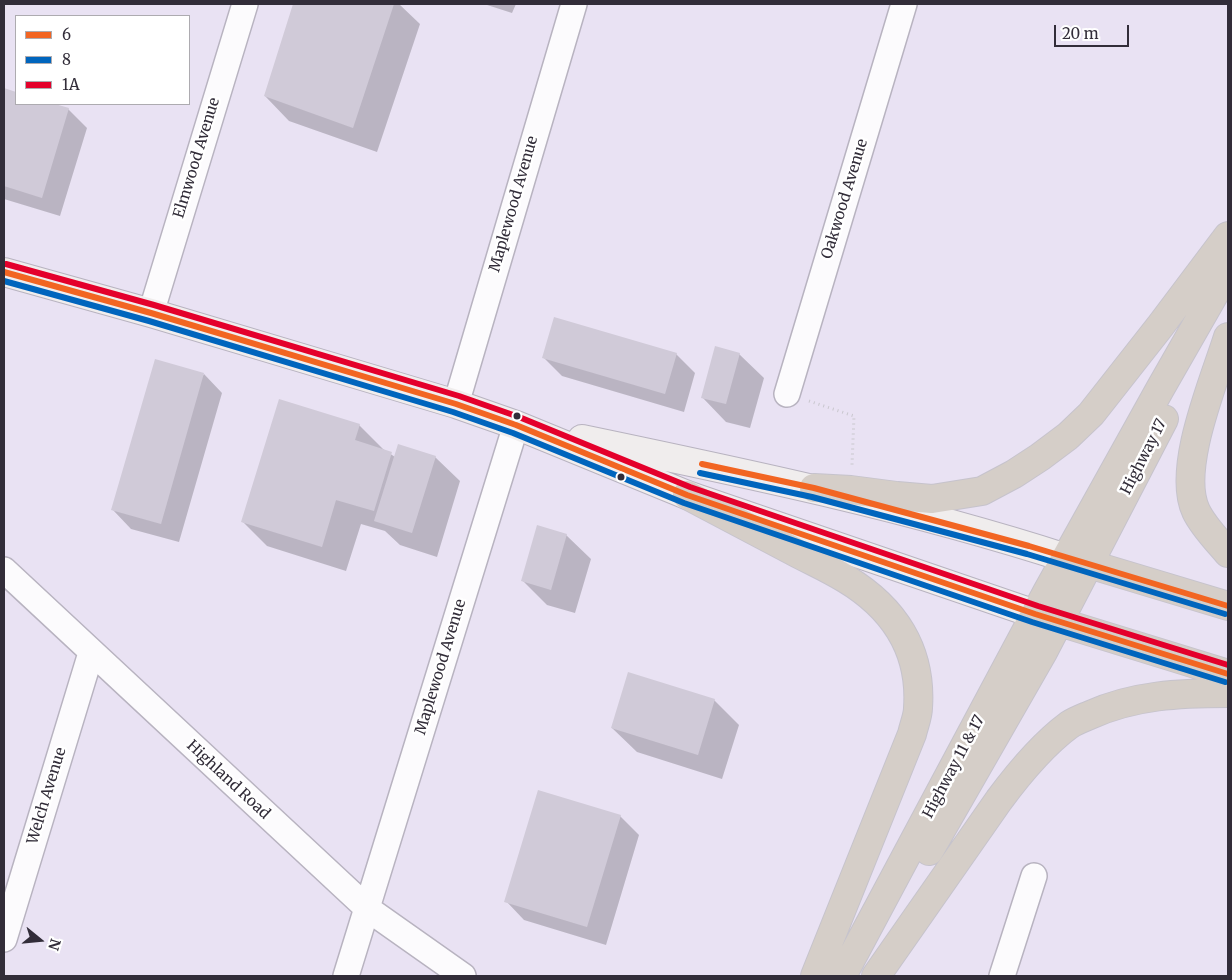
<!DOCTYPE html>
<style>
body{margin:0}
#map{position:relative;width:1232px;height:980px;overflow:hidden;background:#e9e2f3;font-family:Merriweather,serif}
canvas{display:block}
.frame{position:absolute;inset:0;border:5px solid #322d39;pointer-events:none}
.legend{position:absolute;left:15px;top:15px;width:175px;height:90px;box-sizing:border-box;background:#fff;border:1px solid #adabb0;margin:0;padding:6px 9px;list-style:none;font-size:15px;color:#322d39}
.legend li{display:flex;align-items:center;gap:10px;height:25px}
.legend b{width:25px;border:1px solid #adabb0}
.north{position:absolute;left:15px;top:915px;width:50px;height:50px;-webkit-text-stroke:4px #fff;paint-order:stroke;rotate:107deg;font-size:14px;font-weight:700;line-height:20px;text-align:center;color:#322d39}
.north::after{content:'';display:block;margin:auto;width:18px;height:22px;background:#322d39;clip-path:polygon(50% 0,100% 100%,50% 72%,0 100%)}
.scale{position:absolute;left:1054px;top:25px;width:75px;height:22px;box-sizing:border-box;border:2px solid #322d39;border-top:0;padding-left:6px;font-size:15px;line-height:18px;white-space:nowrap;color:#322d39;-webkit-text-stroke:4px #fff;paint-order:stroke}
</style>
<div id="map">
<canvas width="1232" height="980"></canvas>
<div class="frame"></div>
<ul class="legend">
<li><b style="height:6px;background:#f26522"></b>6</li>
<li><b style="height:6px;background:#0065bd"></b>8</li>
<li><b style="height:6px;background:#e4002b"></b>1A</li>
</ul>
<div class="north">N</div>
<div class="scale">20 m</div>
</div>
<script>
const ctx = document.querySelector('canvas').getContext('2d');
ctx.lineJoin = 'round';
function fill(path, color) {
  ctx.fillStyle = color;
  ctx.fill(path, 'evenodd');
}
function trace(path, color, width, dash) {
  ctx.strokeStyle = color;
  ctx.lineWidth = width;
  ctx.lineCap = dash ? 'butt' : 'round';
  ctx.setLineDash(dash || []);
  ctx.stroke(path);
}
function write(font, color, halo, rows, align = 'center') {
  ctx.font = font + ' Merriweather,serif';
  ctx.lineWidth = 5;
  ctx.setLineDash([]);
  ctx.textBaseline = 'middle';
  ctx.strokeStyle = halo;
  ctx.fillStyle = color;
  for (const [text, x, y, turn = 0] of rows) {
    ctx.save();
    ctx.translate(x, y);
    ctx.rotate((+turn || 0) * Math.PI / 180);
    ctx.textAlign = isNaN(turn) ? turn : align;
    if (halo) ctx.strokeText(text, 0, 0);
    ctx.fillText(text, 0, 0);
    ctx.restore();
  }
}
const shadow = new Path2D(`
 M294 4H399L420 24 377 152 289 121 265 96Z
 M484 4H516L512 13Z
 M4 89 16 93V104H51L68 109 87 128 60 216 4 199Z
 M676 354 695 373 684 412 562 376 544 358Z
 M739 354 764 378 750 428 726 422 702 397Z
 M204 374 222 393 179 542 131 529 113 510Z
 M359 425 383 449 395 457H435L460 481 437 557 400 545 385 531 361 524 346 571 267 546 243 522Z
 M566 535 591 559 575 613 547 605 522 580Z
 M714 700 739 725 722 779 637 752 612 728Z
 M620 816 639 835 606 945 524 920 506 901Z`);
const building = new Path2D(`
 M293 4H394L353 128 264 96Z
 M4 88 16 92V104H55L69 108 42 198 4 186Z
 M554 317 677 353 665 394 542 358Z
 M715 346 740 353 726 404 701 398Z
 M155 359 204 373 161 524 111 510Z
 M279 399 360 424 355 440 392 452 374 511 336 500 322 547 241 522Z
 M398 444 436 456 412 533 374 521Z
 M537 525 567 534 551 590 521 581Z
 M628 672 715 699 698 755 611 728Z
 M538 790 621 815 587 927 504 902Z`);
const path = new Path2D(`
 M809 401 854 416 852 465`);
const street = new Path2D(`
 M151 313 245 4
 M787 394 904 4
 M456 404 574 4
 M4 570 368 909 463 976
 M4 939 91 653
 M346 976 516 425
 M1002 976 1034 876`);
const secondary = new Path2D(`
 M4 272 151 313 456 404 516 425 687 495 1035 614
 M582 439C745 473 908 507 1066 558`);
const highway = new Path2D(`
 M1228 337C1215 379 1176 469 1196 511 1203 526 1217 540 1228 553
 M814 488 851 490 897 496 932 499 982 491 1014 474 1040 457 1068 436 1091 414 1161 325 1228 236
 M687 495C723 514 759 533 795 552 812 561 830 569 846 579 894 608 922 650 918 708 918 716 914 725 912 734L815 976
 M1072 559 1228 606
 M1043 617 1228 674
 M929 851 1043 652 1164 419
 M842 976 1047 592 1160 389 1228 270
 M876 976 999 800C1019 773 1042 745 1069 725 1075 721 1083 718 1090 715 1134 695 1180 693 1228 693`);
const bus1 = new Path2D(`
 M4 272 151 313 456 404 516 425 687 495 1035 614 1228 674
 M702 464 814 488 1029 546 1228 606`);
const bus2 = new Path2D(`
 M4 281 149 321 453 412 513 433 684 503 1032 622 1225 682
 M700 473 812 497 1027 554 1225 614`);
const bus3 = new Path2D(`
 M6 264 154 305 459 396 519 417 690 487 1038 606 1228 665`);
const markers = [
 [517,416,4.5,"#322d39"],
 [621,477,4.5,"#322d39"]
];
const streetNames = [
 ["Elmwood Avenue",197,158,-73],
 ["Oakwood Avenue",845,199,-73],
 ["Maplewood Avenue",514,204,-74],
 ["Highway 17",1144,457,-63],
 ["Maplewood Avenue",441,667,-73],
 ["Highway 11 & 17",954,767,-62],
 ["Highland Road",228,780,43],
 ["Welch Avenue",47,796,-73]
];
fill(shadow, '#0003');
fill(building, '#d0cad8');
trace(street, '#b8b3c0', 28);
trace(secondary, '#b8b3c0', 30);
trace(highway, '#c6c3cc', 30);
trace(path, '#c9c7ce', 3, [1, 4]);
trace(street, '#fcfbfd', 25);
trace(secondary, '#f0eded', 28);
trace(highway, '#d5cec8', 28);
trace(bus1, '#f26522', 6);
trace(bus2, '#0065bd', 6);
trace(bus3, '#e4002b', 6);
for (const [x, y, r, color] of markers) {
  const dot = new Path2D();
  dot.arc(x, y, r, 0, 2 * Math.PI);
  ctx.fillStyle = color;
  ctx.fill(dot);
  trace(dot, '#fff', 2);
}
write('15px', '#322d39', '#fff', streetNames);
</script>
